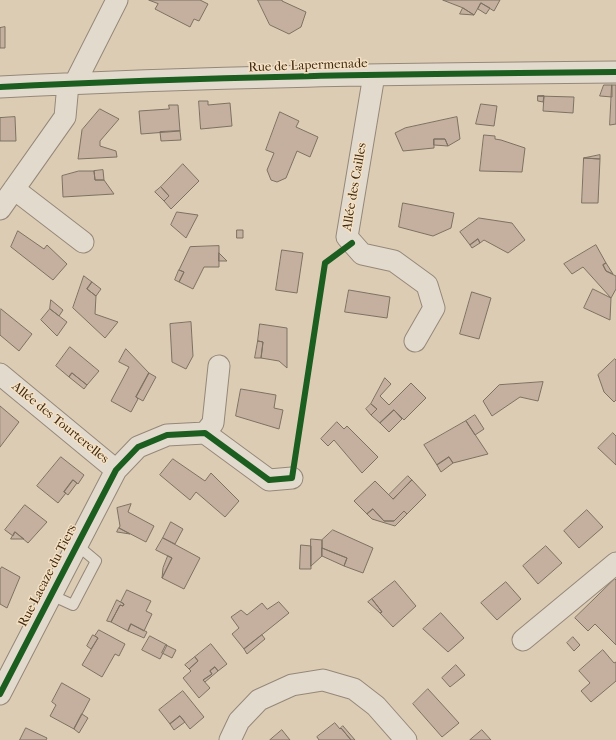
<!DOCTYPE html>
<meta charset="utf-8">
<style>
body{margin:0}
canvas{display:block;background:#dcccb4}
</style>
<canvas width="616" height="740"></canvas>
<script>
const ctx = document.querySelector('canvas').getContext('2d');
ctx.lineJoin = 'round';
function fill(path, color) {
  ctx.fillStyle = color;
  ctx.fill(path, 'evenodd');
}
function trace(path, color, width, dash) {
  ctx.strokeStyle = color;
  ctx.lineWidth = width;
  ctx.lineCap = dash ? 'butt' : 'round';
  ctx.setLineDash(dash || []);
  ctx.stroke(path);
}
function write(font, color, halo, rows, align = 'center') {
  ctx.font = font + ' "IM FELL French Canon",serif';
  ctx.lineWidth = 3;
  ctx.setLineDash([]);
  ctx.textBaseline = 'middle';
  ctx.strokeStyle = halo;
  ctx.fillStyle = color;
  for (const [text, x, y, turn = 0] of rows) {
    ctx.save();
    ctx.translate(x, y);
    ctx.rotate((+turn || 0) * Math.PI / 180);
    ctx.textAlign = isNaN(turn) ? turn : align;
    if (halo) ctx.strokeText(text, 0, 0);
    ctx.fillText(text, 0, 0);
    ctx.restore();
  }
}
const building = new Path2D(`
 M149 0H200L208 4 199 21 194 19 190 27 155 9 158 4Z
 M258 0H282V1L306 12 301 27 289 34 270 25Z
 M443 0H500L494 11 481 3 474 15 463 8Z
 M481 3 490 8 486 14 478 9Z
 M463 8 474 15 460 14Z
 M5 27V48H0V28Z
 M604 85H612V97L600 96Z
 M612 85H616V124L610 125Z
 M538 96 574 97 573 113 543 111 544 96Z
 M538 96H544L543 102 538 101Z
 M199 101H208V105L230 103 232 126 201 129Z
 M481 104 497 106 494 126 476 124Z
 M169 105H178L180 131 141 134 139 111 169 109Z
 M100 109 119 119 100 141V146L116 151 117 157 78 159 82 130Z
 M280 112 299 121 296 127 318 137 310 157 297 151 286 178 277 182 271 180 267 170 274 153 266 150Z
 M15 117 16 141H0V118Z
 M457 117 460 139 448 146 445 139H434V148L403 151 395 133 405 128Z
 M180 131 181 140 161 141 160 132Z
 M484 135 495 136V139L501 140 525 148 522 172 480 171Z
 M434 139H445L448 146 434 145Z
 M600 155V159L584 158Z
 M584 158 600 159 598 203H582Z
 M183 164 199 181 171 209 164 201 169 196 161 187Z
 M103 170 104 180H95L94 171Z
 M79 171H94L95 180H104L114 194 63 197 62 176Z
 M161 187 169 196 164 201 155 192Z
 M403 203 454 213 451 228 433 236 399 227Z
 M177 212 198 215 186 238 171 225Z
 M479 218 512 223 525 240 508 253 484 240 480 243 478 239 470 245 460 232Z
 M237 230H243V238H237Z
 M18 231 44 249 47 245 67 264 53 280 11 247Z
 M478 239 480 243 472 248 470 245Z
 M596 245 606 263 603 265 606 271 616 276V289L611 298 583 267 572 274 564 264Z
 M219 246V267H204L193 289 179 282 184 272 179 270 190 247Z
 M282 250 303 253 297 293 276 290Z
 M219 253 227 261H219Z
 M606 263 613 274 606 271 603 265Z
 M179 270 184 272 179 282 175 280Z
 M84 276 92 282 87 289 96 296 95 314 118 322 105 338 73 308Z
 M92 282 101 289 96 296 87 289Z
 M593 289 611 298 610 320 584 308Z
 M349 290 390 297 387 318 345 312Z
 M472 292 491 298 479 339 460 334Z
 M51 300 63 310 59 316 50 309Z
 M1 309 32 334 19 351 0 335V310Z
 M50 309 67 322 57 336 41 320Z
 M191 322 193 356 186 369 172 362 170 324Z
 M260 324 287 328V368L279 361 261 358 263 342 258 341Z
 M258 341 263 342 261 358H255Z
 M70 347 99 371 87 385 72 373 69 377 56 366Z
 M126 349 149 373 136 397 138 399 131 412 111 401 129 367 119 362Z
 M615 359 616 360V400L614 402 604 392 598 375Z
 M72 373 87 385 84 389 69 377Z
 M149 373 156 377 143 401 136 397Z
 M385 378 391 384 380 396 389 405 411 383 426 398 404 420 394 410 380 423 371 415 377 409 371 404Z
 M543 382 538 401 520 397 492 416 483 401 499 385Z
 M241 389 276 395 274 408 283 410 279 429 236 416Z
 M371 404 377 409 371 415 366 409Z
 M0 406 19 422 0 447Z
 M394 410 402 419 389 432 380 423Z
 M475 415 484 429 475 435 466 421Z
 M466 421 488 454 453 463 449 457 437 465 424 445Z
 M337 422 344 429 347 426 378 457 362 473 334 440 328 446 321 439Z
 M613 433 616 436V465L598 448Z
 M61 457 84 475 78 484 73 480 64 492 66 493 58 503 37 486Z
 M449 457 453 463 441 472 437 465Z
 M173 459 205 481 211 473 239 501 225 517 196 492 190 500 160 475Z
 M408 476 412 480 393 499 389 495Z
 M73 480 77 483 68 495 64 492Z
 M412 480 426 495 407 514 404 511 394 521H384L373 509 367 514 354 501 375 481 393 499Z
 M131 504 128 512 154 526 146 542 119 528 120 526 117 508Z
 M25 505 47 522 28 543 15 532 13 536 5 530Z
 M373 509 384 521H394L404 511 407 514 395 526 372 519 367 514Z
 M587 510 603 527 579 548 564 531Z
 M171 522 183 529 175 544 163 538Z
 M119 528 130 534 117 532Z
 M333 530 373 548 363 573 344 566 347 558 322 548V540Z
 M15 532 24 539H11Z
 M163 538 200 558 184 589 162 578 172 558 156 550Z
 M311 539 322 540V556L311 566Z
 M301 545 311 546V569H300Z
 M546 546 562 563 538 584 523 566Z
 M322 548 347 558 344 566 322 556Z
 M168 556 172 558 162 578 163 568Z
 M2 567 20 577 7 608 0 604V570Z
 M615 579 616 580V645L595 624 588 631 575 618Z
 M395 581 416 606 393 627 380 613 382 612 372 599Z
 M506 582 521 599 497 620 481 603Z
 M127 590 151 601 146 611 152 614 144 631 131 624 128 631 111 622 120 605 123 606 124 604 121 602Z
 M372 599 382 612 380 613 368 602Z
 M117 600 124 604 123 606 120 605 111 622 107 621Z
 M279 602 289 613 244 649 232 634 239 628 231 617 241 610 247 615 262 603 267 609Z
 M441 613 464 638 448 652 423 629Z
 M131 624 147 632 144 638 128 631Z
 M99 630 125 644 119 656 115 654 102 677 82 665 98 638 95 636Z
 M93 635 98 638 91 649 87 646Z
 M262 635 265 639 247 654 244 649Z
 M150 636 167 645 160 659 142 650Z
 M573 637 580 645 574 651 567 643Z
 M211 644 227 664 218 671 215 667 210 671 212 674 203 680 210 688 199 698 183 678 191 671 189 669 198 661 195 657Z
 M166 645 176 650 172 658 162 653Z
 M603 650 614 663 616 662V681L591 702 581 691 590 683 579 671Z
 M195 657 198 661 189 669 185 665Z
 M456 665 465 675 450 687 442 678Z
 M215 667 218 671 205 682 203 680 212 674 210 671Z
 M62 683 90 699 74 729 50 716 56 705 52 702Z
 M428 689 459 723 442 737 413 704Z
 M183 691 204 717 190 729 180 716 170 724 159 710Z
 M82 714 88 718 79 733 74 729Z
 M180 716 185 722 174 730 170 724Z
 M335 723 340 729 341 728 351 740H319L317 737Z
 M343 726 355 740H351L341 728Z
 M26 728 47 738 46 740H20Z
 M282 730 290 740H270Z
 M482 730 491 740H470Z`);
const lane = new Path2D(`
 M51 595 73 605 96 561 77 545`);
const street = new Path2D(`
 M374 75 347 237 362 254 394 261 427 285 434 308 415 341
 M75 83 117 0
 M0 87C205 76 411 74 616 72
 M14 189 83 242
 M0 209 65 117 68 84
 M0 374 116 470
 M205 433 213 423 219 366
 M523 640 616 563
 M0 694 116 470 138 447 167 435 205 433 269 480 292 478
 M230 740 239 721 259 700 292 685 323 680 354 689 376 706 406 740`);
const cycleway = new Path2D(`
 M0 87C205 76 411 74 616 72
 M0 694 116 470 138 447 167 435 205 433 269 480 292 478 325 263 352 243`);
const streetNames = [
 ["Rue de Lapermenade",308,66,-2],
 ["Allée des Cailles",355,187,-80],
 ["Allée des Tourterelles",60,423,39],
 ["Rue Lacaze du Tiers",48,576,-63]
];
fill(building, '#c5af9e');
trace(building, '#7d7262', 1);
trace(lane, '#948878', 12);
trace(street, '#948878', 23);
trace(lane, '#e3dace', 10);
trace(street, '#e3dace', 21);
trace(cycleway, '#1b5e20', 6);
write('13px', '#3f2810', '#f4e0c3', streetNames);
</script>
